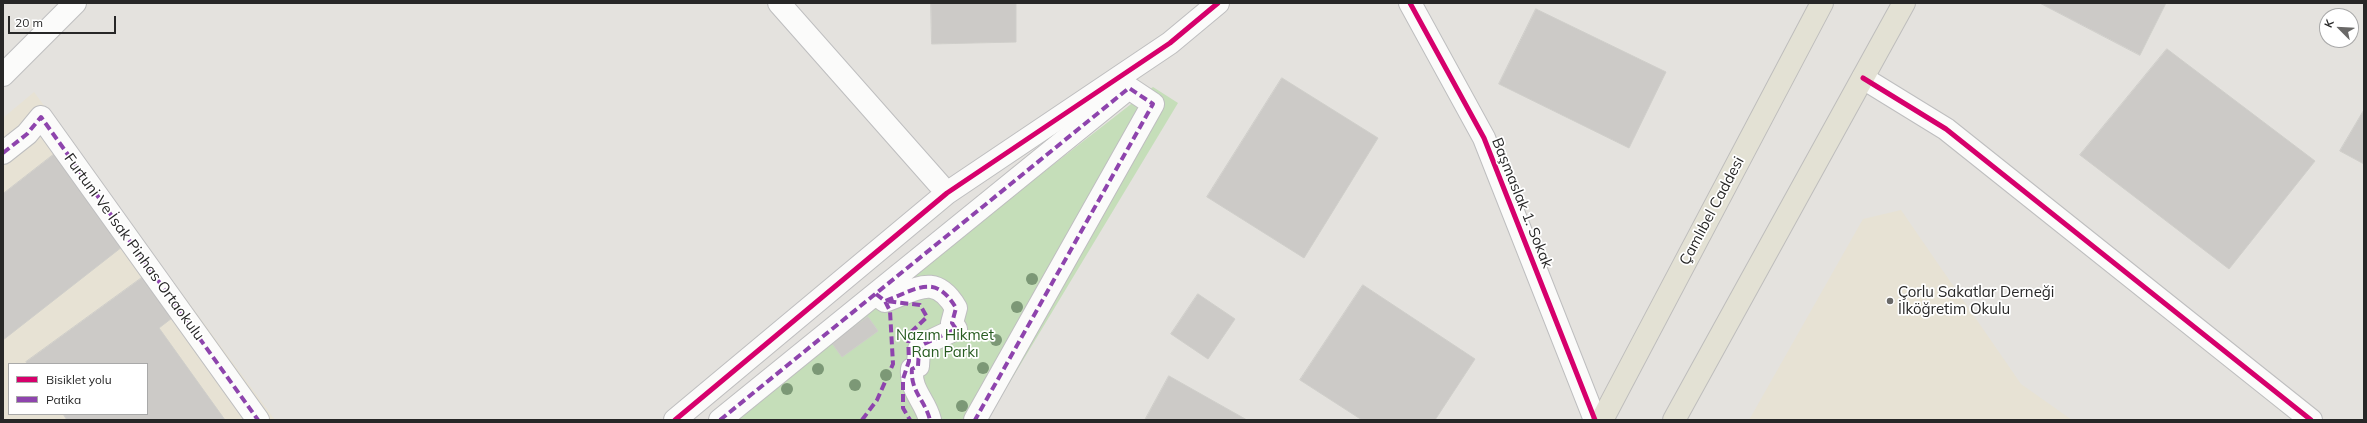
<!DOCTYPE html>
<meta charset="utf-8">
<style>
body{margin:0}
#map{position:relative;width:2367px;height:423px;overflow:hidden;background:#e4e2de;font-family:Mulish,sans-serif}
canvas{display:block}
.frame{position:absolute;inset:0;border:4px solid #272727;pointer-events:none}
.legend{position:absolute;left:8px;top:363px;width:140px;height:52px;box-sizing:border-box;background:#fff;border:1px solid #a9a9a9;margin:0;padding:5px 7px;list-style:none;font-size:12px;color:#272727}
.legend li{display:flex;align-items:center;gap:8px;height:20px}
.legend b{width:20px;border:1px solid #a9a9a9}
.north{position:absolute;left:2319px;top:8px;width:40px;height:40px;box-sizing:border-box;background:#fff;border:1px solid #a9a9a9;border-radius:50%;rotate:294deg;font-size:11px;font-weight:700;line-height:16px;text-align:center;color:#272727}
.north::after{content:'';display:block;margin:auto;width:14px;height:18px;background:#696867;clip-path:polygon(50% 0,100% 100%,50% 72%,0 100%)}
.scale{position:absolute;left:8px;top:16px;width:108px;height:18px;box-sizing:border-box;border:2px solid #272727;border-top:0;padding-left:5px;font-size:12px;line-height:14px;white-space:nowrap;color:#272727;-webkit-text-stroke:3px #fff;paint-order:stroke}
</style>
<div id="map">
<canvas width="2367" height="423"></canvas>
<div class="frame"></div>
<ul class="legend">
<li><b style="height:5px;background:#d6006c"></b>Bisiklet yolu</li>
<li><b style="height:5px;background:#8e44ad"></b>Patika</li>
</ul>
<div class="north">K</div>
<div class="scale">20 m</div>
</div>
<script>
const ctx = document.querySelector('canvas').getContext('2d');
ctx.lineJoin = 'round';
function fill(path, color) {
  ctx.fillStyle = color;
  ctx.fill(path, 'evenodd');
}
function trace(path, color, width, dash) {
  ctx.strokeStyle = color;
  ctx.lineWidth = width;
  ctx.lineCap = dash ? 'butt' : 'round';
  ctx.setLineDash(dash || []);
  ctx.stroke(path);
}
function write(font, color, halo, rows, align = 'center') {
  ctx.font = font + ' Mulish,sans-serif';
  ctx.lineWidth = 3.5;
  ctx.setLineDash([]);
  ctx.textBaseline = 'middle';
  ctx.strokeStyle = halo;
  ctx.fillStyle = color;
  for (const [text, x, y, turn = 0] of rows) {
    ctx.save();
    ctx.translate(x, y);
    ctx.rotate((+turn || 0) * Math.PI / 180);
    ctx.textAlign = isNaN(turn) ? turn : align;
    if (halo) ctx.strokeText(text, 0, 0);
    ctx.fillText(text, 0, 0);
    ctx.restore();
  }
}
const education = new Path2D(`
 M34 92 275 420H3V118ZM9 364H147V414H9Z
 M1901 210 2021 384 2072 420H1749L1863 219Z`);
const green = new Path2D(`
 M1153 87 1178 103 987 420H725Z`);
const building = new Path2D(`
 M931 3H1016V42L932 44Z
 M2040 3H2166L2140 55Z
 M1536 9 1666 72 1629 148 1499 84Z
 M2167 49 2315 161 2229 269 2080 155Z
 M1282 78 1378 138 1304 258 1207 197Z
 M2364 110V164L2340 151Z
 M57 152 127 243 3 340V194Z
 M143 277 172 318 159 328 225 420H67L63 414H147V364H28L26 362Z
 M1363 285 1475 359 1435 420H1362L1300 380Z
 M1198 294 1235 319 1208 359 1171 334Z
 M868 317 878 331 842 357 831 342Z
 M1169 376 1247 420H1145Z`);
const pedestrian = new Path2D(`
 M3 153 27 134 41 117 258 420
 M876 294 885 301C916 290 935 272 956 308L952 323 956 329 922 345 919 349 918 366 912 369C910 391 925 400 930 420
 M720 420 1129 88 1153 104 975 420`);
const minor = new Path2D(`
 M779 3 947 193
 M1410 3 1484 138 1595 420
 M3 75 75 3
 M1863 78 1946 129 2311 420
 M675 420 947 193 1170 43 1218 3`);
const primary = new Path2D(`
 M1602 420 1822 3
 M1674 420 1904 3`);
const quiet = new Path2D(`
 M3 153 27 134 41 117 258 420
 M876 294 885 301C916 290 935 272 956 308L952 323 956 329 922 345 919 349 918 366 912 369C910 391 925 400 930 420
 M720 420 1129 88 1153 104 975 420
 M862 420 877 400 893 364 890 311 885 301 920 305 927 317 908 335 909 361 903 379V408L910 420`);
const cycleway = new Path2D(`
 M1410 3 1484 138 1595 420
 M1863 78 1946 129 2311 420
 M675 420 947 193 1170 43 1218 3`);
const trees = [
 [1032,279],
 [1017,307],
 [996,340],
 [983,368],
 [818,369],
 [886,375],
 [855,385],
 [787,389],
 [962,406]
];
const markers = [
 [1890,301,4,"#696867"]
];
const streetNames = [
 ["Başmaslak 1. Sokak",1522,203,68],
 ["Çamlıbel Caddesi",1712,211,-62],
 ["Furtuni Ve İsak Pinhas Ortaokulu",134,247,54]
];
const poiNames = [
 ["Çorlu Sakatlar Derneği",1898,292],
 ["İlköğretim Okulu",1898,309]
];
const parkNames = [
 ["Nazım Hikmet",945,335],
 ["Ran Parkı",945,352]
];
fill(education, '#e7e2d4');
fill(green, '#c5deb9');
fill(building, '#cccac7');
trace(building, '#cfceca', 1);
trace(pedestrian, '#bebebf', 24);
trace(minor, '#bebebf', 24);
trace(primary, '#bebdbc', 24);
trace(pedestrian, '#fbfbfa', 22);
trace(minor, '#fbfbfa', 22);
trace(primary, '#e3e1d4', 22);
trace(quiet, '#8e44ad', 4, [8, 4]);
trace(cycleway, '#d6006c', 5);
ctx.fillStyle = '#7c9876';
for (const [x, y] of trees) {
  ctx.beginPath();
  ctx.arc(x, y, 6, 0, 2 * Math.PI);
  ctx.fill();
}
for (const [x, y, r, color] of markers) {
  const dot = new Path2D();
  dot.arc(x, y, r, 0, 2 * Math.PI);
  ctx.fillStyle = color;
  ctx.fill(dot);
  trace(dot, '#fff', 1.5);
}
write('15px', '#272727', '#fff', streetNames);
write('15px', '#272727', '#fff', poiNames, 'left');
write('15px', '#275b20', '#fff', parkNames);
</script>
